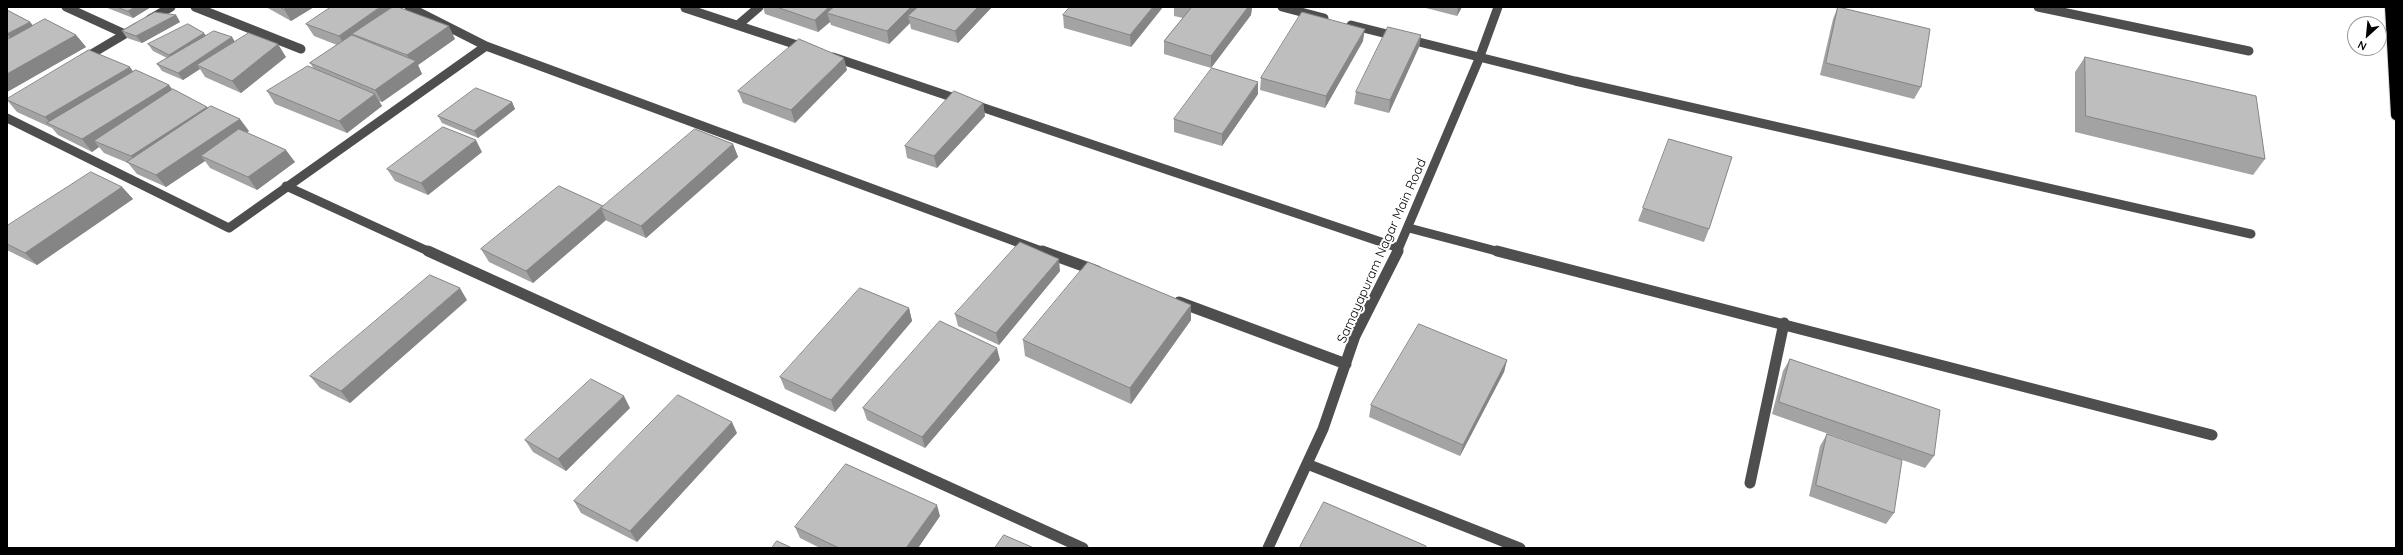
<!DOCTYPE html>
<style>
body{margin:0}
#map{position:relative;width:2403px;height:555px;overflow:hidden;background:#fff;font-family:Quicksand,sans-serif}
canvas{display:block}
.frame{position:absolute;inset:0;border:8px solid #000;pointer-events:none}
.north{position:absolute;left:2347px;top:16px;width:40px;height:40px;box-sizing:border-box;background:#fff;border:1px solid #999;border-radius:50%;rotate:207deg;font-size:11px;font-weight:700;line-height:16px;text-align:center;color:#000}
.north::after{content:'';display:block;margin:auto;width:14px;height:18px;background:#000;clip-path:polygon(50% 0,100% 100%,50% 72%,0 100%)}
</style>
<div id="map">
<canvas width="2403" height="555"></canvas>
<div class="frame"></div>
<div class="north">N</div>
</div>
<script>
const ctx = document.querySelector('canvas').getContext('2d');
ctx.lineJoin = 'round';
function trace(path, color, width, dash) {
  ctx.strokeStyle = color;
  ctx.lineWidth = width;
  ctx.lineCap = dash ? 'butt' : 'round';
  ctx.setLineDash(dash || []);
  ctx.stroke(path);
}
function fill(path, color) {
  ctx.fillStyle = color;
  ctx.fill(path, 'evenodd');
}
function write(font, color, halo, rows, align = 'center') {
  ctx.font = font + ' Quicksand,sans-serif';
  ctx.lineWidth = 4;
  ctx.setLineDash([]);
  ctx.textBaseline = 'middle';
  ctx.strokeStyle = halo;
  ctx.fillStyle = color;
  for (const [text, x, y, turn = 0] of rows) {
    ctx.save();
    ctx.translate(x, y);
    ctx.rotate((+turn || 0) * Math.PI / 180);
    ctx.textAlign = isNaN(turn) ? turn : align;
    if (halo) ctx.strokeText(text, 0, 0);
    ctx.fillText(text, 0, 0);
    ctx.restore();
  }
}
const minorFar1 = new Path2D(`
 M66 7 125 34
 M195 7 301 49
 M409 7 486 46 1044 252
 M1282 7 1324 18
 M2038 7 2249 51
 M685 8 806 48
 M150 19 171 7
 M738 25 759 7
 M1351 25 1575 81 2251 234
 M833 57 1399 248
 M83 59 137 27
 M7 118 229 228 486 46
 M286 186 430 252
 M1409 228 1500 252
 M1397 252 1479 59 1498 7`);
const minor = new Path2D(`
 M428 251 1083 548
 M1042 251 1097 271
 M1497 251 2212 435
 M1179 302 1346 364
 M1307 464 1520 548
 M1750 483 1784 323
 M1268 548 1323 429 1355 336 1398 251`);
const highway = new Path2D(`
 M2390 7 2396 115`);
const wall = new Path2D(`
 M105 7H151L133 18Z
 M266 7H314L291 21Z
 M763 7H992L958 43 911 29 910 23 889 44 831 25 830 22 818 32 765 14Z
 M1163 7 1131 47 1064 28 1063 15Z
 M1174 7H1252L1251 15 1211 68 1164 54V41L1183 18 1174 16Z
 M1422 7H1462L1457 16Z
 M1838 7 1921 87 1914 99 1820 75 1833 19Z
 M7 10 30 22 33 26 76 35 86 47 7 92V40L9 39 7 37Z
 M176 15 180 22 142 43 127 38 122 31Z
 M306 24 455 39 418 65 422 74 382 102 379 101 382 106 347 133 275 104 267 91 314 69 310 63 337 45 314 36Z
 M1421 35 1419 47 1389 113 1354 104 1356 92Z
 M206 36 232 37 235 42 286 57 241 93 205 77 200 69 183 80 162 71 157 64 167 58 153 51 148 44Z
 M1363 41 1325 108 1260 90 1261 78Z
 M2085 57 2265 159 2253 175 2075 132V72Z
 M847 70 795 123 743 103 738 91Z
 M133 71 169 85 172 90 208 108 249 131 247 133 295 162 257 190 210 168 205 161 166 187 137 174 128 163 104 153 99 147 92 152 58 135 52 128 17 112 7 100V99Z
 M1258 94 1222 146 1174 132V119Z
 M512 102 515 109 478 138 442 123 438 116Z
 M983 103 985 116 937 168 907 158 905 146Z
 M733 144 738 157 646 238 607 221 606 220 533 283 489 262 481 249 603 206V207Z
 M482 152 428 195 395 181 387 169Z
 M122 187 133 199 37 265 7 250V226Z
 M1643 208 1709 229 1704 242 1638 221Z
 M1060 271 999 345 958 326 955 314Z
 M467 300 350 403 320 388 310 376Z
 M1191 305V320L1131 404 1025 356 1023 340Z
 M909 308 912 321 835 412 785 389 780 377Z
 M1790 359 1934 456 1925 468 1772 414 1783 371Z
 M1000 360 925 448 867 420 863 408Z
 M1507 360 1504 372 1460 456 1369 417 1371 405Z
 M630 408 566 471 533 452 525 440Z
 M737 433 637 542 581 513 574 501Z
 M1827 434 1894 513 1886 524 1809 496 1820 446Z
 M940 516 918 548H820L800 538 795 527Z`);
const shadedWall = new Path2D(`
 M135 7H151L133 18 128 11Z
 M287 7H314L291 21 284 9Z
 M380 7H393L352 34 356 41 346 48 339 36Z
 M829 7H846L827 13 830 22 818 32 815 20Z
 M911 7H926L908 16 910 23 889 44 887 31Z
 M978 7H992L958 43 955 31Z
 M1153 7H1163L1131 47 1130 35Z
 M1248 7H1252L1251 15 1211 68V56Z
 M1458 7H1462L1457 16Z
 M176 15 180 22 142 43 136 36Z
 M30 22 36 29 13 41 7 34Z
 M449 26 455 39 418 65 422 74 382 102 375 90 412 64 407 55Z
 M1365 29 1363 41 1325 108 1326 96Z
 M204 33 209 40 174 62 169 55Z
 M76 35 86 47 7 92V74Z
 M1421 35 1419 47 1389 113 1390 100Z
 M232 37 236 44 197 65 200 69 183 80 178 73Z
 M278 44 286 57 241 93 232 81Z
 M844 58 847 70 795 123 791 110Z
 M130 67 139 80 52 125 45 117Z
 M1258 82V94L1222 146V134Z
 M169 85 178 97 94 141 99 147 92 152 82 139Z
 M375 94 382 106 347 133 339 121Z
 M512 102 515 109 478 138 474 131Z
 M983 103 985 116 937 168 934 156Z
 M207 107 216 119 141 169 131 156Z
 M240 119 249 131 208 159 201 156 205 161 166 187 156 175Z
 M476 140 482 152 428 195 421 183Z
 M733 144 738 157 646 238 641 226Z
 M286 150 295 162 257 190 248 177Z
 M122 187 133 199 37 265 25 253Z
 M603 206 605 210 601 208 606 220 533 283 526 271Z
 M1059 259 1060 271 999 345 996 333Z
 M460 288 467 300 350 403 341 391Z
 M1191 305V320L1131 404 1130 388Z
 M909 308 912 321 835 412 831 400Z
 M997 348 1000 360 925 448 922 437Z
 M1507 360 1504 372 1460 456 1463 445Z
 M624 396 630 408 566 471 558 459Z
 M732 422 737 433 637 542 630 531Z
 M937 505 940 516 918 548H906Z`);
const building = new Path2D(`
 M117 7H135L128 11Z
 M280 7H287L284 9Z
 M331 7H380L339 36 306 24Z
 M393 7H398L449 26 407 55 352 34Z
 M777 7H829L815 20Z
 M834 7H911L887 31 827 13Z
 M918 7H978L955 31 908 16Z
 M1070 7H1153L1130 35 1063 15Z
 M1187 7H1248L1211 56 1164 41 1191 8Z
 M1838 7 1930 29 1921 87 1826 63Z
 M7 10 30 22 7 34Z
 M155 12 176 15 136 36 122 31Z
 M1302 12 1365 29 1326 96 1261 78Z
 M45 19 76 35 7 74V40Z
 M188 24 204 33 169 55 148 44Z
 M1388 27 1421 35 1390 100 1356 92Z
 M214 31 232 37 178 73 157 64Z
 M249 33 278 44 232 81 197 65Z
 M352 35 416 61 375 90 310 63Z
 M799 39 844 58 791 110 738 91Z
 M89 50 130 67 45 117 7 100V99Z
 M2085 57 2256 96 2265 159 2086 116Z
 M308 66 375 94 339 121 267 91Z
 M1212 68 1258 82 1222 134 1174 119Z
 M136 70 169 85 82 139 47 123Z
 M476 88 512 102 474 131 438 116Z
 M173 89 207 107 131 156 94 141Z
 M954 91 983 103 934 156 905 146Z
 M211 106 240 119 156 175 127 162Z
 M443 127 476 140 421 183 387 169Z
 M239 129 286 150 248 177 201 156Z
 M695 129 733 144 641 226 601 208Z
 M1669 139 1732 157 1709 229 1643 208Z
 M91 172 122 187 25 253 7 244V226Z
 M559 186 603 206 526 271 481 249Z
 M1020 242 1059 259 996 333 955 314Z
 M1088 262 1191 305 1130 388 1023 340Z
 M430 275 460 288 341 391 310 376Z
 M860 288 909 308 831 400 780 377Z
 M940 321 997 348 922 437 863 408Z
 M1419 324 1507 360 1463 445 1371 405Z
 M1790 359 1940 410 1934 456 1779 402Z
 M591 379 624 396 558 459 525 440Z
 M678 395 732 422 630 531 574 501Z
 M1827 434 1902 460 1894 513 1816 485Z
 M846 464 937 505 906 548H839L795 527Z
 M1324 502 1426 546V548H1301L1300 547Z
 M1004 535 1034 548H995Z
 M777 541 792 548H772Z`);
const streetNames = [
 ["Samayapuram Nagar Main Road",1382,251,-66]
];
trace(highway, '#dbdbdb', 12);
trace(minorFar1, '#4e4e4e', 9);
trace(minor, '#4e4e4e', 11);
trace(highway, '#000', 10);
fill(wall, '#a3a3a3');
fill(shadedWall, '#858585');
fill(building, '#bebebe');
trace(building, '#858585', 1);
write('13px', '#000', '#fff', streetNames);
</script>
